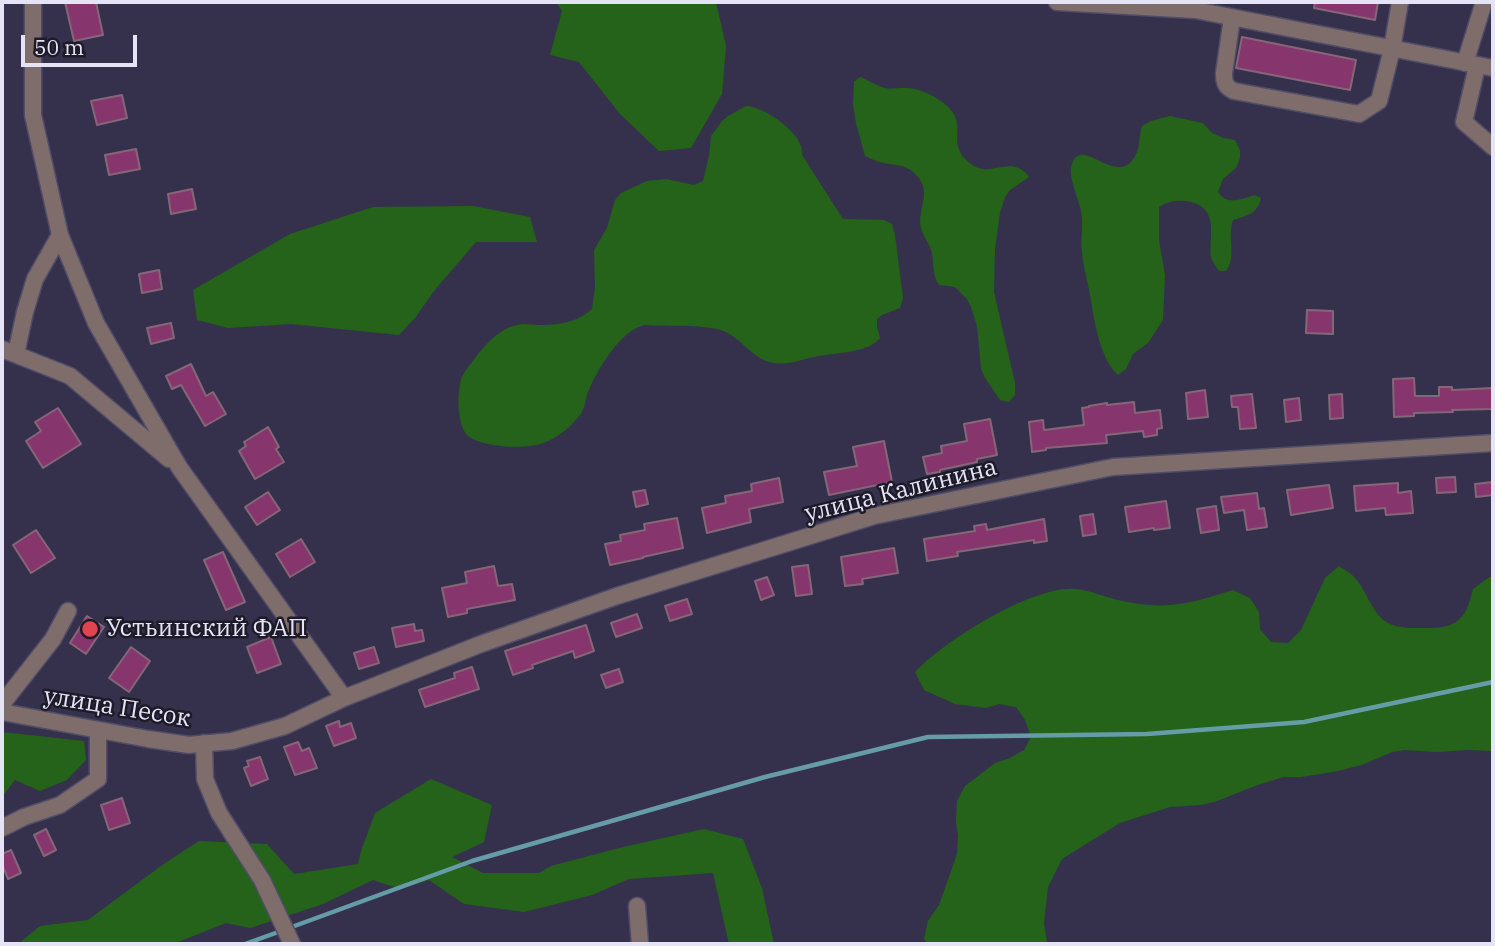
<!DOCTYPE html>
<meta charset="utf-8">
<style>
body{margin:0}
#map{position:relative;width:1495px;height:946px;overflow:hidden;background:#35314d;font-family:"IBM Plex Serif",serif}
canvas{display:block}
.frame{position:absolute;inset:0;border:4px solid #e5e3f6;pointer-events:none}
.scale{position:absolute;left:21px;top:35px;width:116px;height:32px;box-sizing:border-box;border:4px solid #e5e3f6;border-top:0;padding-left:9px;font-size:21px;line-height:24px;white-space:nowrap;color:#e5e3f6;-webkit-text-stroke:5px #1d1b28;paint-order:stroke}
</style>
<div id="map">
<canvas width="1495" height="946"></canvas>
<div class="frame"></div>
<div class="scale">50 m</div>
</div>
<script>
const ctx = document.querySelector('canvas').getContext('2d');
ctx.lineJoin = 'round';
function fill(path, color) {
  ctx.fillStyle = color;
  ctx.fill(path, 'evenodd');
}
function trace(path, color, width, dash) {
  ctx.strokeStyle = color;
  ctx.lineWidth = width;
  ctx.lineCap = dash ? 'butt' : 'round';
  ctx.setLineDash(dash || []);
  ctx.stroke(path);
}
function write(font, color, halo, rows, align = 'center') {
  ctx.font = font + ' "IBM Plex Serif",serif';
  ctx.lineWidth = 5;
  ctx.setLineDash([]);
  ctx.textBaseline = 'middle';
  ctx.strokeStyle = halo;
  ctx.fillStyle = color;
  for (const [text, x, y, turn = 0] of rows) {
    ctx.save();
    ctx.translate(x, y);
    ctx.rotate((+turn || 0) * Math.PI / 180);
    ctx.textAlign = isNaN(turn) ? turn : align;
    if (halo) ctx.strokeText(text, 0, 0);
    ctx.fillText(text, 0, 0);
    ctx.restore();
  }
}
const green = new Path2D(`
 M556 2H716L726 46 722 94 691 148 659 151 620 114 579 62 550 55 562 11Z
 M860 77C868 80 877 86 885 88 892 90 900 87 907 88 920 88 942 99 950 109 968 128 943 146 974 166 992 177 1012 154 1029 177L1010 190 1005 197 1000 213 995 249 994 292 1015 383V395L1009 402 1000 400 985 378 981 369 977 326 971 307 967 299 955 287 939 285C932 274 934 265 932 253 930 244 923 237 921 228 916 207 936 191 912 171 903 164 890 165 880 162 875 161 870 158 865 156L856 123 853 104 854 82Z
 M746 106C762 106 794 128 800 144 802 147 802 151 802 155L843 219 884 220 892 224 895 235 903 298 900 308 882 315 877 319V327L880 338C876 342 873 345 867 347 852 353 835 353 819 356 801 359 785 368 766 361 749 354 739 336 721 330 701 324 667 327 645 325 621 329 597 370 588 392 585 400 585 410 579 416 570 428 559 436 546 442 529 450 483 448 468 436 457 426 457 394 461 380 463 373 468 367 472 362 483 347 498 329 517 325 523 323 531 325 538 325 559 325 576 323 592 309L595 287 594 250 607 228 615 200 621 193 647 181 666 179 694 185 703 181 709 156 711 136 722 121 728 116Z
 M1170 116 1203 123 1212 133 1223 138 1235 140 1240 150V158L1236 168 1223 179 1218 192C1227 206 1241 199 1255 195L1261 198C1258 213 1247 216 1233 220 1227 237 1237 257 1226 271H1219C1216 266 1212 262 1211 256 1209 234 1220 206 1186 201 1176 200 1168 201 1159 207V241L1165 275 1163 320 1148 343 1133 354 1126 369 1118 375C1098 357 1094 315 1089 290 1087 278 1083 266 1082 253 1080 239 1084 225 1081 211 1079 199 1067 175 1072 164 1082 136 1112 183 1132 161 1141 150 1138 138 1142 126L1151 121Z
 M473 206 530 217 537 242H476L434 291 415 318 399 335 291 324 228 328 197 320 193 290 290 234 373 207Z
 M1339 566C1343 569 1349 572 1352 575 1367 588 1370 613 1388 623 1398 628 1410 628 1420 628 1455 629 1465 623 1473 589L1488 578 1493 576V751L1468 750 1437 752 1405 750 1392 752 1362 765 1333 772 1301 777H1283L1255 786 1217 801 1201 805 1170 807 1120 823 1062 859 1048 887 1044 923 1047 944H928L924 939 928 921 939 905 957 854 958 836 956 822 957 801 965 786 995 763 1010 758 1024 750 1031 737 1025 720 1016 707 999 704 986 708 955 704 924 690 915 672C944 641 1034 584 1077 589 1092 591 1105 597 1118 600 1165 611 1189 604 1233 590L1250 598 1259 612 1260 629 1271 642 1288 643 1301 630 1325 578Z
 M2 732 84 741 86 760 67 780 40 791 15 780 2 797Z
 M431 779 492 805 484 842 452 857 483 873H539L551 866 623 847 704 829 743 839 762 888 774 944H729L713 873 629 879 592 895 524 912 464 904 429 880 400 889 373 880 323 904 250 928 226 923 173 944H138L135 943 130 944H18L40 926 88 920 165 863 199 841 267 844 294 874 358 864 361 851 375 813Z`);
const stream = new Path2D(`
 M289 928 472 861 765 777 928 737 1147 734 1304 722 1493 682
 M245 944 281 931`);
const building = new Path2D(`
 M65 2H96L103 35 74 41Z
 M1315 2H1378L1375 20 1314 8Z
 M1242 37 1356 60 1350 90 1236 68Z
 M122 95 127 118 97 125 91 101Z
 M136 149 140 169 109 175 105 155Z
 M192 189 196 209 171 214 168 194Z
 M159 270 162 289 142 293 139 274Z
 M1307 310 1333 311V334L1306 333Z
 M171 323 174 338 151 344 147 328Z
 M191 364 206 396 213 392 226 414 205 426 181 385 172 389 166 376Z
 M1414 378 1415 396H1439V387H1452V390L1493 388V409L1452 410 1453 412 1414 413V416L1394 417 1393 379Z
 M1205 390 1208 417 1188 419 1186 393Z
 M1252 394 1256 428 1240 429 1238 407H1232L1231 396Z
 M1342 394 1343 418 1330 419 1329 395Z
 M1299 398 1301 420 1286 422 1284 400Z
 M1134 402 1135 413 1160 410 1162 428 1157 429V435L1144 437 1143 431 1106 435 1107 443 1046 448V450L1032 452 1029 422 1043 420 1044 430 1084 425 1082 408 1089 407V406L1107 403V405Z
 M58 408 81 444 43 468 26 441 41 431 35 422Z
 M990 419 997 455 977 459V462L940 470V472L927 474 923 457 942 453 941 446 967 441 964 424Z
 M268 427 279 447 276 449 284 462 255 479 239 451 246 446 244 442Z
 M884 441 892 482 829 495 824 472 857 466 853 447Z
 M1455 477 1456 492 1437 493 1436 478Z
 M779 478 783 502 749 509 751 522 707 533 702 508 726 503 725 496 752 491 751 484Z
 M1493 482V495L1476 497 1475 484Z
 M1398 483V493L1411 491 1413 513 1386 515 1385 508 1356 511 1354 486Z
 M1329 485 1333 508 1291 515 1287 490Z
 M645 490 648 504 636 507 633 492Z
 M268 492 280 510 257 525 245 507Z
 M1257 493 1259 509 1264 508 1267 527 1247 530 1244 510 1224 513 1221 497Z
 M1166 501 1170 528 1154 530V528L1129 532 1125 507Z
 M1216 506 1219 530 1201 533 1197 509Z
 M1093 514 1096 534 1083 536 1080 516Z
 M677 518 683 548 643 557V558L610 565 605 544 621 541 620 535 645 530 644 524Z
 M1044 519 1047 541 1034 543V540L957 552 958 556 927 561 924 539 975 531 974 526 986 524 987 530Z
 M36 530 55 558 31 573 13 545Z
 M301 539 315 562 290 577 276 554Z
 M894 548 898 573 862 579 863 584 845 586 841 557Z
 M223 552 245 602 226 610 204 560Z
 M808 565 812 594 796 596 792 567Z
 M494 566 498 586 512 584 515 600 467 609V613L448 617 442 588 467 583 465 572Z
 M767 577 774 595 761 600 755 581Z
 M687 599 692 614 670 621 665 606Z
 M637 614 642 628 616 637 611 623Z
 M87 616 104 627 86 654 70 643Z
 M414 624 415 631 422 630 424 641 396 647 392 628Z
 M586 625 594 651 575 658 573 651 532 665 533 668 513 675 505 651Z
 M271 637 281 664 257 673 247 647Z
 M131 647 150 661 129 692 109 678Z
 M374 647 379 663 359 669 354 653Z
 M472 667 479 689 425 707 419 690 455 678 454 673Z
 M619 669 623 682 606 688 601 675Z
 M339 721 340 727 351 723 356 738 334 746 326 726Z
 M298 742 302 751 309 748 317 768 295 775 284 747Z
 M260 757 268 779 251 786 244 768 249 766 247 761Z
 M122 798 130 823 109 830 101 805Z
 M46 829 56 850 44 856 34 835Z
 M11 850 21 873 8 879 2 864V854Z`);
const minor = new Path2D(`
 M33 2V115L60 235 96 323 179 467 344 698
 M1057 2 1195 10 1493 68
 M1232 18 1224 73C1224 82 1225 87 1234 91L1359 114 1379 101 1392 49 1400 2
 M1465 63 1484 2
 M1477 66 1464 122 1493 147
 M2 349 70 376 169 459
 M16 354 25 312 35 279 60 235
 M2 704 53 639 68 611
 M2 712 148 739 189 745 232 741 285 726 344 698 481 644 617 596 874 516 1113 467 1493 443
 M204 743 205 779 219 813 262 880 292 944
 M2 828 24 817 60 805 98 779V731
 M637 906 640 944`);
const markers = [
 [90,629,9,"#e0444e"]
];
const streetNames = [
 ["улица Калинина",901,491,-14],
 ["улица Песок",117,708,9]
];
const poiNames = [
 ["Устьинский ФАП",106,629]
];
fill(green, '#246319');
trace(stream, '#659ca8', 4.5);
fill(building, '#86366d');
trace(building, '#856679', 2);
trace(minor, '#514d68', 19);
trace(minor, '#7e6d6a', 16);
for (const [x, y, r, color] of markers) {
  const dot = new Path2D();
  dot.arc(x, y, r, 0, 2 * Math.PI);
  ctx.fillStyle = color;
  ctx.fill(dot);
  trace(dot, '#1d1b28', 2.5);
}
write('24px', '#e5e3f6', '#1d1b28', streetNames);
write('24px', '#e5e3f6', '#1d1b28', poiNames, 'left');
</script>
